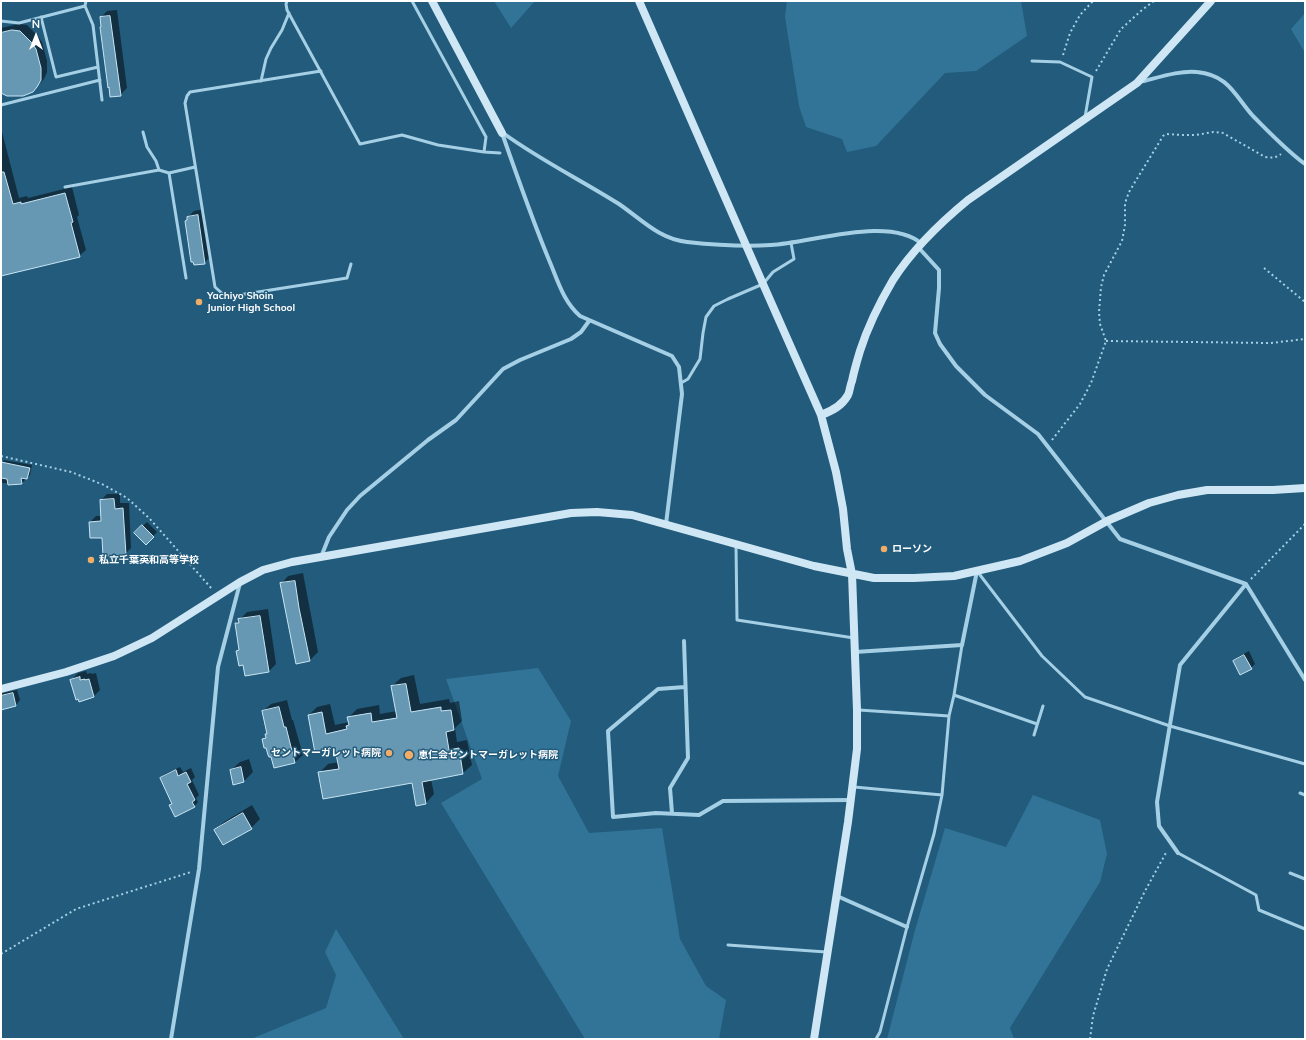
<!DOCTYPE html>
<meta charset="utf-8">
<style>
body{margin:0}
#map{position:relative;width:1306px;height:1040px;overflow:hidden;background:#225b7b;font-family:Mulish,sans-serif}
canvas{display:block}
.frame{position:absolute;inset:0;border:2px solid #fff;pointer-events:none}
.north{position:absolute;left:16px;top:16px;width:40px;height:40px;-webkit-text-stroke:3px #225b7b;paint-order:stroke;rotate:0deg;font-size:11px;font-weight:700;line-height:16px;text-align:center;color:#fff}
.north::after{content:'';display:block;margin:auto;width:14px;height:18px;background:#fff;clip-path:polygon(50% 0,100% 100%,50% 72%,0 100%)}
</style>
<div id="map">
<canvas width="1306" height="1040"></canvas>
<div class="frame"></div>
<div class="north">N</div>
</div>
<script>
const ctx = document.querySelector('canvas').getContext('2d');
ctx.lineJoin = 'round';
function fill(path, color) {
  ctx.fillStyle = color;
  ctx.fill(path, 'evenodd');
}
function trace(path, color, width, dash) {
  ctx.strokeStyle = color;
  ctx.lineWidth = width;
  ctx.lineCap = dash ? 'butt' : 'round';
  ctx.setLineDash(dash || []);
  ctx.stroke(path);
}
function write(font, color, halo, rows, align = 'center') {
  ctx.font = font + ' Mulish,"Noto Sans JP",sans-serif';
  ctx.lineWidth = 3;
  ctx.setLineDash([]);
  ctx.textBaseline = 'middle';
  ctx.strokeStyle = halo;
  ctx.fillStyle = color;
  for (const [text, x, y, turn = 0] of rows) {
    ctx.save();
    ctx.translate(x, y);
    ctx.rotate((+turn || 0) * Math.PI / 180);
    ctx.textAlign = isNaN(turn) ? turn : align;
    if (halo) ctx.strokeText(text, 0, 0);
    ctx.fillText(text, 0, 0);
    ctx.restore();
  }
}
const green = new Path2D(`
 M494 1H535L511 28Z
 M787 1H1021L1027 36 976 71 945 73 876 146 847 152 842 139 806 127 799 106 785 17Z
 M1305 13V53L1291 29Z
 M538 668 571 721 558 776 589 833 662 828 680 939 706 986 726 1000 719 1039H585L441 803 482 779 446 679Z
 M1033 795 1100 820 1107 854 1100 882 1010 1028 1014 1039H887L915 930 945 828 1006 847Z
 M336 929 404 1039H251L326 1008 336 975 325 952Z`);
const shadow = new Path2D(`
 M117 10 127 88 120 95 101 17 107 11Z
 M19 24 27 25 37 35 42 42 47 61V72L44 79 32 91 1 92V28Z
 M1 128 19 198 27 196 28 198 72 187 79 215 77 217 86 250 79 256 1 275Z
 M204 209 211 256 204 263 188 217 194 211Z
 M4 460 32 465 30 475 27 478 24 477 25 480 22 483H1V465Z
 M107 494H120V503H129L131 548 125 554 103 537 90 522 96 516H102L101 500Z
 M147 522 157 532 146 544 135 533Z
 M303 573 318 652 310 660 297 663 281 584 288 576Z
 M268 609 276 664 269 671 244 664 237 651 240 648 236 623 247 612Z
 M1249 651 1255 664 1251 668 1234 661 1238 657Z
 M86 671 87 674 91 673 92 674 96 673 100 690 94 696 80 700 71 680 78 673Z
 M414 675 420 704 449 699 450 703 459 701 462 721 455 728 457 742 467 740 472 765 463 773 431 779 434 794 426 803 413 782 319 773 328 764 339 762 336 748 309 715 317 707 330 704 335 725 349 722 348 718 357 709 379 705 380 714 397 711 392 686 401 678Z
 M17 690 20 700 16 705 2 708 1 695 3 693Z
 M287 700 292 720H293L303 755 295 762 275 767 272 756 263 740 268 733 263 711 271 704Z
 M249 759 253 772 244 781 231 770 240 762Z
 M180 767 183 772 191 768 195 777 192 780 199 795 196 798 198 802 194 807 170 805 173 803 161 778 165 774Z
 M252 805 260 819 251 828 215 830 224 822Z`);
const building = new Path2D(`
 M110 16 121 96 110 97 109 87 108 88 100 27H101L100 17Z
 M12 30 20 31 31 42 36 49 41 68V80L37 87 33 92 23 96H7L1 93V33Z
 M1 172H4L13 204 21 202V204L65 193 73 222 71 223 80 257 1 276Z
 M198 215 205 264 194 265 193 262H191L185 221 187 220V217Z
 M1 462 30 468 27 479 21 478 22 484 8 485 7 479 1 478Z
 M114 499 115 509 123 508 126 555 103 556 102 538H90L89 522 101 521 100 500Z
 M142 525 154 537 146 545 134 533Z
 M295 581 299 608 310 661 296 664 280 583Z
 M260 616 269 672 245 676 243 665 239 666 236 651 239 650 235 623H239L238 619Z
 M1244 655 1252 669 1240 675 1233 661Z
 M80 677V680L85 679V680L89 679 94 697 79 702 78 699 76 700 70 680Z
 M406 684 411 712 441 707V711L451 710 454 730 446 732 449 750 459 748 463 774 422 782 426 804 416 806 412 783 323 799 318 772 339 769 335 749 315 753 308 715 322 712 326 734 347 729 346 726 349 725 347 717 371 713 372 722 397 718 391 686Z
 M13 693 16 706 1 710V696Z
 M279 707 284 727H286L295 763 274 768 271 757H269L268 755 266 748H264L262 739 266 738 265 734H267L262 711Z
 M241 767 244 782 233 785 230 770Z
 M176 770 178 776 186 772 191 782 187 784 195 800 192 802 195 807 175 817 169 805 172 804 160 778Z
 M243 813 252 829 223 845 214 830Z`);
const path = new Path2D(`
 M1063 55 1070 33 1080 15 1093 1
 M1096 71 1121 29 1142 10 1154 1
 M1264 268 1305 302
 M1106 341 1271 343 1305 339
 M1052 440 1080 404 1091 383 1106 341 1100 324 1099 312 1101 287 1104 275 1122 241 1125 225V203L1129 192 1163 136 1166 134 1182 135H1196L1213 132 1223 133 1265 157C1271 158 1276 158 1281 154
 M1 456 71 472 104 485 127 498 149 518 212 589
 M1251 579 1305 524
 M1 954 76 909 191 872
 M1090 1039 1093 1016 1107 969 1145 891 1167 851`);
const lane = new Path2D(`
 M86 1 85 6 93 25 102 100
 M287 1 286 4 287 10 360 144 402 135 438 145 484 152 500 153
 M412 1 486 137 484 152
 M41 17 56 77 98 67
 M1 21 19 23 85 6
 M1032 61 1060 62 1092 77 1085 117
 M321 71 190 92 187 96 185 103 215 287 226 297 347 278 351 264
 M261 81 266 59 271 48 282 30 289 13
 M1 105 100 80
 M143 132 147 147 156 161 159 170
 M169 173 186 278
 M65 187 159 170 169 173 195 167
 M681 383 688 379 700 359 703 333 706 317 714 306 728 299 763 284 773 272 794 259 791 243
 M736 546 737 620 854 638
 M977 571 1042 656 1085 697 1170 726 1305 764
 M954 695 1037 724
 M859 710 949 716
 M1034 735 1043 706
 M854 787 942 795
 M1300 793 1305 795
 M1178 853 1256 895 1259 910 1305 929
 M1290 873 1305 879
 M728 945 826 952
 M876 1039 880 1032 907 927 934 834 942 795 949 716 954 695 962 645`);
const street = new Path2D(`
 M1140 82C1157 78 1180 70 1197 72 1229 75 1235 96 1253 116 1270 133 1286 150 1305 164
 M502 133C517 176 532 219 549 260 558 281 563 301 580 316L672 356 679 367 682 394 666 524
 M503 133C540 160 581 180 619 204 641 219 659 239 687 242 715 245 743 247 771 245 811 243 890 215 922 244
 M918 247 939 270V288L935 333 940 344 956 366 985 395 1038 434 1120 539 1246 584 1305 680
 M321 557 329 537 347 510 360 496 428 440 456 420 503 369 520 360 571 339 581 332 589 321
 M855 652 962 645 977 571
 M685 687 658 689 608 731 613 817 656 813 699 815 723 801 851 800
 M672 813 670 788 688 758 684 641
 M1178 853 1159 826 1157 802 1180 665 1246 584
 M837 896 907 927
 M171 1039 199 869 218 667 240 583`);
const secondary = new Path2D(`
 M432 1 502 133
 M639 1 763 284 821 415 836 472 843 509 847 549 852 574 857 710V749L848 822 814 1039
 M821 415C832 411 842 406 848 395 850 391 850 385 852 381 854 371 857 361 860 351 868 326 880 302 893 280 913 249 940 223 968 200L1137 83 1211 1
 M1 689 66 672 114 656 152 638 240 582 263 570 292 562 571 513 597 512 632 515 814 566 874 578H914L954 576 1020 561 1067 543 1107 521 1149 503 1178 495 1207 490H1273L1305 488`);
const markers = [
 [199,302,4,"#f1ad67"],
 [884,549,4,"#f1ad67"],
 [91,560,4,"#f1ad67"],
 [389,753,4,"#f1ad67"],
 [409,755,5,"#f1ad67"]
];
const poiNames = [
 ["Yachiyo Shoin",207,296],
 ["Junior High School",207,308],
 ["ローソン",892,549],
 ["私立千葉英和高等学校",99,560],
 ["セントマーガレット病院",381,753,"right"],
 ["恵仁会セントマーガレット病院",418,755]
];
fill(green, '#327497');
fill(shadow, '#0007');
fill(building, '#6798b3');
trace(building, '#c8e5f4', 1);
trace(path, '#a5cfe5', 2, [2, 3]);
trace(lane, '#a5cfe5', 3);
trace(street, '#a5cfe5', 4);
trace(secondary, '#cfe7f5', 8);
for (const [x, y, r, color] of markers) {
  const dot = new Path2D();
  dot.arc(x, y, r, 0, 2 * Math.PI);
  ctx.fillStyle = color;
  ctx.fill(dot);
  trace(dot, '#225b7b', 1.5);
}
write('bold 10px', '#fff', '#225b7b', poiNames, 'left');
</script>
